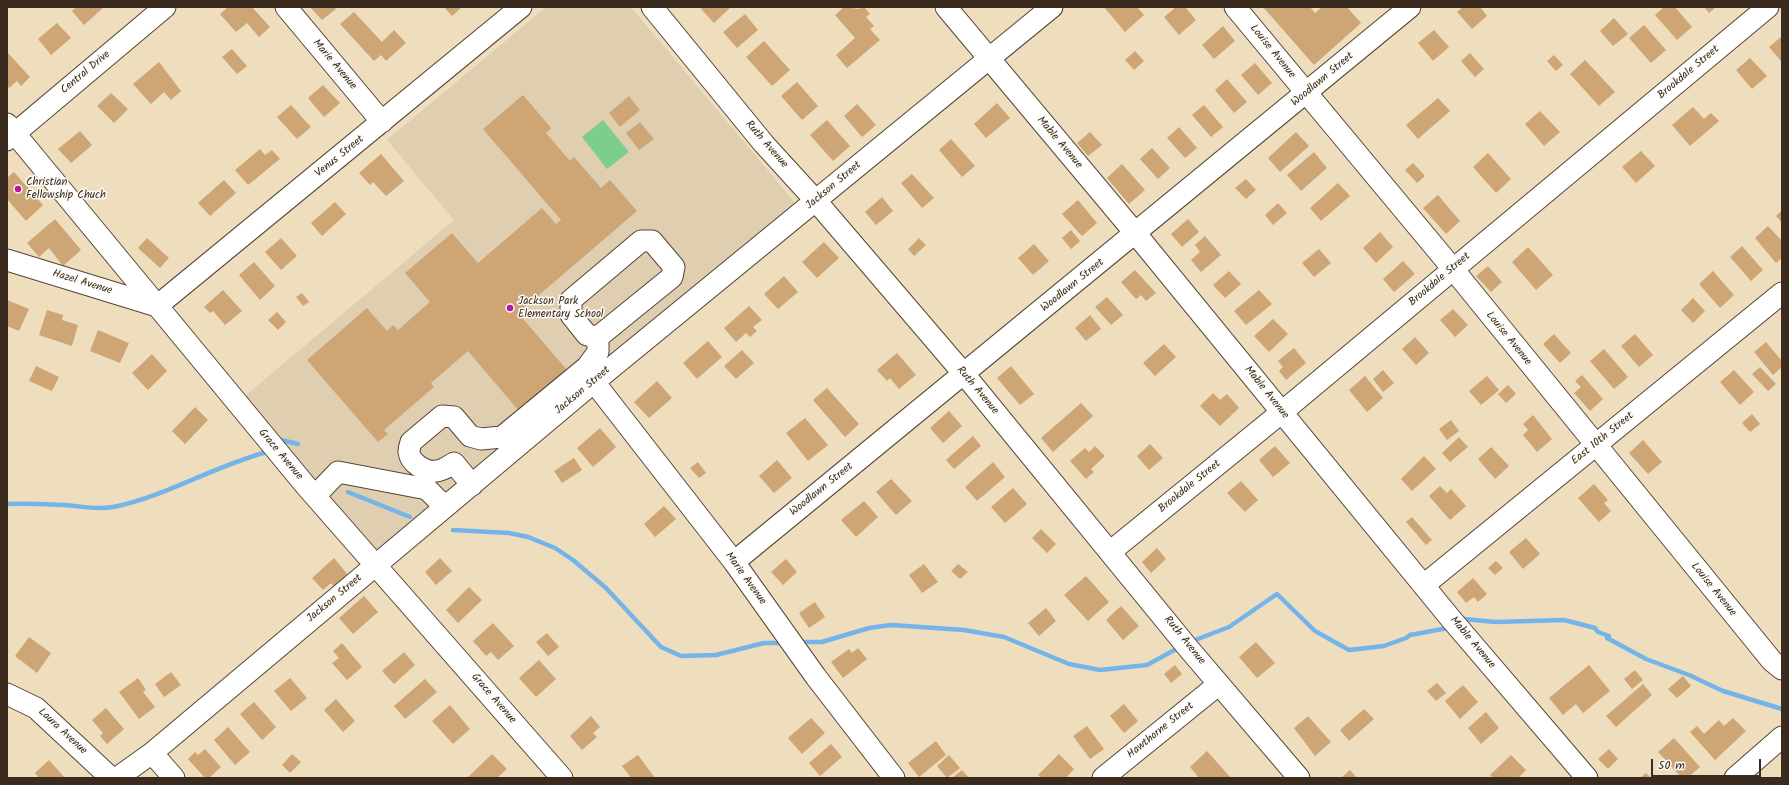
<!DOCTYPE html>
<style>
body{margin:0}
#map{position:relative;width:1789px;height:785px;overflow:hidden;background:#eedebe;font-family:Kalam,sans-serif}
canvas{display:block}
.frame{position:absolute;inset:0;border:8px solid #3b2a1e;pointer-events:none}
.scale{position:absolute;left:1651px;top:759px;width:110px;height:18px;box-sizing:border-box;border:2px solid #3b2a1e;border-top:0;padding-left:5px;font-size:12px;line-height:14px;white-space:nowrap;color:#3b2a1e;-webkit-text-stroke:3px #fdfcf7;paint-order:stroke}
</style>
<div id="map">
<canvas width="1789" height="785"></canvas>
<div class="frame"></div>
<div class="scale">50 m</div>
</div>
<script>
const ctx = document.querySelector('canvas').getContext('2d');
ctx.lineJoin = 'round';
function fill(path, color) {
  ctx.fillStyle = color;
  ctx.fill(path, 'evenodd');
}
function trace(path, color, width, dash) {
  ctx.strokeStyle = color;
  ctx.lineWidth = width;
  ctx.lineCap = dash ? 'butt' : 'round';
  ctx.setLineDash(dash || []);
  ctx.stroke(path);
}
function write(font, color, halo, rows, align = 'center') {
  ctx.font = font + ' Kalam,sans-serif';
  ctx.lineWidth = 3;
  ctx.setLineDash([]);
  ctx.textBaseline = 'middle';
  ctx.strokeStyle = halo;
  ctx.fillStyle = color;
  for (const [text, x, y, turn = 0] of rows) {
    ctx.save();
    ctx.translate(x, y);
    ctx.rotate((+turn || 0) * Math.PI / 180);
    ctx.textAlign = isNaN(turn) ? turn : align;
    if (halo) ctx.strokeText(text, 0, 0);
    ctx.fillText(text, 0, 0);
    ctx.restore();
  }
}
const built = new Path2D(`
 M546 7H631L796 204 377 554 245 396 454 220 387 140Z`);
const green = new Path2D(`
 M603 120 629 152 607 169 582 137Z`);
const stream = new Path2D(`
 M277 444 281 440 298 444
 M348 492 410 517
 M7 504C26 503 45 504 65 505 80 506 97 510 113 507 167 496 214 466 267 452L270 450
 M453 530 509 533 528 537 555 548 573 560 606 588 661 647 681 656 716 655 764 643H784
 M1464 619 1495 622 1564 620 1595 628 1598 632 1609 636 1607 638 1646 659 1689 675 1723 691 1782 709
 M799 642H822L869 628 891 625 964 630 1004 637 1069 664 1100 670 1147 665 1180 647
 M1190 642 1229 627 1277 594 1315 631 1349 650 1384 646 1406 638 1410 635 1448 628`);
const building = new Path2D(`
 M76 7H102L103 8 84 25 72 11Z
 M228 7H252L270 27 259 37 247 23 236 32 220 14Z
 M310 7H334L336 9 322 20Z
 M444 7H462L452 16Z
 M703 7H731L714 23 701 9Z
 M844 7 859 9 864 7 870 14 866 17 874 26 870 29 880 40 847 68 836 55 855 38 835 15Z
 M1104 7H1137L1144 15 1125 32Z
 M1176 7H1185L1196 20 1179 35 1164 17Z
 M1263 7H1310L1315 13 1322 7H1347L1361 23 1314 65Z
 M1463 7H1480L1487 16 1472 29 1457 12Z
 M1664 7H1675L1692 27 1677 40 1655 15Z
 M1704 7H1716L1709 13Z
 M354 12 382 42 394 30 406 43 386 61 381 55 374 61 340 24Z
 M745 14 758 30 737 48 723 32Z
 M1614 18 1628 34 1613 46 1600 31Z
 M57 23 71 38 51 55 38 39Z
 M1644 25 1666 50 1651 63 1629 38Z
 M1223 26 1235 41 1214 59 1202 45Z
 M1434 30 1449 47 1433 61 1418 43Z
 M1782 36V59L1781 61 1769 47Z
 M764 41 790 70 772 86 746 57Z
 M232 49 247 66 237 74 222 57Z
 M1135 51 1144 61 1134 70 1125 60Z
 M7 52 30 77 21 86 17 81 9 88 7 85Z
 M1470 53 1484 69 1475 77 1461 61Z
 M1554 55 1563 65 1556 71 1547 61Z
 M1750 58 1767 76 1752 89 1736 70Z
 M1585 60 1615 92 1599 106 1570 74Z
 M159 62 181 91 171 100 164 92 151 104 133 84Z
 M1255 63 1272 83 1258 95 1241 75Z
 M1227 79 1247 102 1234 113 1215 90Z
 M797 82 818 106 802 120 781 96Z
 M323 85 340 103 324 117 308 98Z
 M111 93 128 109 114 123 97 106Z
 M523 95 551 128 546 133 570 161 574 157 601 188 610 180 637 211 518 313 567 370 519 411 468 351 431 383 434 387 384 430 388 434 378 442 307 360 367 308 387 331 393 325 398 330 430 302 405 273 452 233 478 263 542 208 556 224 561 220 483 129Z
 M629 96 640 110 620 127 609 113Z
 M1438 98 1450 111 1418 139 1406 125Z
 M997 103 1010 118 986 138 974 124Z
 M857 104 876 125 862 137 844 116Z
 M291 105 311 127 297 139 277 117Z
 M1204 105 1223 127 1211 137 1192 115Z
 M1693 107 1704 119 1711 113 1719 121 1690 146 1672 125Z
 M1540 111 1560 132 1544 146 1525 124Z
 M827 120 850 146 833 161 810 135Z
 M640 122 654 139 639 150 626 133Z
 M1179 127 1197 148 1185 158 1167 138Z
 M80 131 92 145 71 163 58 149Z
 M1090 132 1102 145 1088 156 1077 143Z
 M1296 132 1309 146 1280 172 1268 158Z
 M951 139 975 166 962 177 939 150Z
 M1152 148 1170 168 1158 179 1140 159Z
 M260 149 265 155 272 150 280 159 248 185 235 170Z
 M1641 151 1655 166 1636 183 1622 167Z
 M1314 152 1327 168 1301 191 1287 175Z
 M1488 153 1511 179 1496 193 1473 167Z
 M381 154 404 181 386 196 373 182 370 185 359 173Z
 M1413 163 1425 176 1417 183 1405 170Z
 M1122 164 1145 190 1129 204 1107 178Z
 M14 172 43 205 26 221 7 199V178Z
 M912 174 934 198 922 208 901 183Z
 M1246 179 1256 190 1246 199 1235 188Z
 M224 180 236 193 210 216 198 203Z
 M1338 183 1350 196 1321 221 1310 208Z
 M1438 195 1460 221 1446 234 1423 208Z
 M882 197 893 211 876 225 865 212Z
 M1078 200 1097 223 1082 236 1062 214Z
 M335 202 346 214 322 236 311 223Z
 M1278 203 1287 213 1273 225 1265 215Z
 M1782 210V223L1776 216Z
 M55 219 81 250 63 266 49 248 39 257 27 243Z
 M1188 219 1199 232 1182 247 1171 234Z
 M1768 226 1782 241V258L1776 263 1755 238Z
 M1071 230 1080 241 1071 249 1062 238Z
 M1380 232 1393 247 1376 263 1363 248Z
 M1205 236 1221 255 1201 272 1191 260 1200 252 1195 245Z
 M147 238 169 258 160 268 138 248Z
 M281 238 297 256 281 270 265 252Z
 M919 238 926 245 914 256 908 249Z
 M824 242 839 258 817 278 802 262Z
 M1034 244 1049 261 1033 275 1018 258Z
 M1742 246 1763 270 1751 281 1730 257Z
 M1528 247 1553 275 1536 290 1512 262Z
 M1319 249 1331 263 1314 277 1302 263Z
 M1403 261 1415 274 1394 292 1383 279Z
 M254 262 275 286 260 300 239 275Z
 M1488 266 1502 282 1491 292 1476 276Z
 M1135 270 1156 293 1146 301 1141 295 1136 299 1121 282Z
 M1229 271 1241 284 1225 298 1213 285Z
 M1713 271 1734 295 1720 308 1699 284Z
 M784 276 798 292 778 309 764 294Z
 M223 290 242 311 225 325 213 311 210 313 204 307Z
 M1259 290 1272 304 1246 325 1234 311Z
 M302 293 309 302 303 306 296 297Z
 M1107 297 1123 315 1111 325 1095 307Z
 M1693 298 1705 311 1693 323 1681 310Z
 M7 300 29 309 19 331 7 326Z
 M749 306 762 320 753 327 757 331 750 337 746 333 736 342 724 328Z
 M1453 309 1468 325 1455 337 1440 320Z
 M47 310 63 315 62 320 78 325 72 346 39 335Z
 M277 312 286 322 278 330 268 320Z
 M1090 315 1101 329 1086 341 1075 328Z
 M1273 319 1288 334 1269 352 1254 336Z
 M98 330 129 343 120 363 90 351Z
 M1554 334 1571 353 1560 363 1543 344Z
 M1635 334 1653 355 1639 367 1621 346Z
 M1415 337 1429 353 1416 365 1402 349Z
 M708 341 722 357 697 379 683 363Z
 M1766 342 1782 361V367L1773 375 1754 352Z
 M1164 344 1176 357 1155 376 1143 363Z
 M1294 348 1306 363 1286 380 1279 371 1283 367 1278 361Z
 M1604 349 1628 377 1614 389 1590 361Z
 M742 350 754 363 736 379 724 366Z
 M897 353 916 375 899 389 890 378 887 381 877 370Z
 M152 354 167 371 148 390 132 373Z
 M36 366 59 377 52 391 29 381Z
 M1011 366 1034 394 1020 405 997 378Z
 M1760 367 1776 384 1768 391 1752 374Z
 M1383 370 1394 383 1383 392 1373 379Z
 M1734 370 1754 392 1740 405 1720 382Z
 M1582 375 1603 399 1590 411 1574 393 1581 387 1575 381Z
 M1365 376 1383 398 1367 412 1349 390Z
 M1487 376 1499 390 1481 405 1469 391Z
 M657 381 672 398 649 418 634 402Z
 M1508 385 1516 394 1506 403 1498 394Z
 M827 388 859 424 845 437 813 400Z
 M1213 393 1220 400 1227 394 1239 408 1220 426 1200 406Z
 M1081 403 1093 416 1053 452 1041 438Z
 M195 407 208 420 185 444 172 431Z
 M949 411 962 426 943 443 930 428Z
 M1752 414 1760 424 1750 432 1742 423Z
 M1533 415 1552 439 1537 452 1523 435 1528 430 1523 424Z
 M805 418 828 445 808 461 786 433Z
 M1451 420 1459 431 1447 440 1439 429Z
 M600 428 616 447 593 467 577 448Z
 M973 436 981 446 954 469 946 460Z
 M1459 437 1468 447 1450 462 1442 453Z
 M1643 440 1662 462 1648 474 1629 453Z
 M1150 444 1163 458 1149 470 1137 456Z
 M1095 446 1105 456 1091 469 1094 472 1086 479 1070 461 1085 448 1089 452Z
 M1275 446 1290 463 1273 477 1259 460Z
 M1491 447 1509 466 1495 479 1478 459Z
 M1424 456 1436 469 1412 491 1401 479Z
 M574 458 582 470 562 483 554 471Z
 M777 460 792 478 774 493 759 476Z
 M698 462 706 473 699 478 690 468Z
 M993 462 1005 477 977 501 965 487Z
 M891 479 912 501 896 515 876 492Z
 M1241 481 1258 500 1245 512 1227 493Z
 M1594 484 1608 500 1604 503 1611 511 1599 522 1578 498Z
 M1440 486 1447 493 1451 489 1466 506 1450 520 1429 496Z
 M1013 488 1027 504 1005 523 991 507Z
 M864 501 878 517 856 537 841 520Z
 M664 506 676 519 655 537 644 524Z
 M1412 517 1432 540 1426 545 1406 522Z
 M1041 529 1056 544 1047 553 1032 538Z
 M1526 538 1540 554 1523 569 1509 552Z
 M1157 548 1166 559 1151 573 1142 562Z
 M334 558 348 575 334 587 331 583 323 590 312 578Z
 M440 558 452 571 436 585 425 572Z
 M786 559 797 572 783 585 771 572Z
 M1496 561 1503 568 1495 575 1488 568Z
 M924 564 938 582 922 593 909 575Z
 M958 564 968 572 960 579 951 571Z
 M1086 576 1109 602 1088 621 1064 595Z
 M1473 578 1487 594 1478 602 1474 597 1466 603 1457 592Z
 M469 587 482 600 458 623 446 610Z
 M364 596 378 612 353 634 339 618Z
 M815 602 825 617 809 628 799 613Z
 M1121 606 1139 626 1123 640 1106 620Z
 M1046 608 1056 621 1039 636 1028 623Z
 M493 623 514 646 498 660 491 652 486 656 473 641Z
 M547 633 559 647 548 656 536 642Z
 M29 637 51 653 37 673 15 656Z
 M1256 642 1275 663 1257 678 1239 657Z
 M342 643 362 667 347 680 332 663 339 658 333 651Z
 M858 648 867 659 843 678 831 662 849 649 852 653Z
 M404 652 415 665 394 684 382 671Z
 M539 660 556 679 536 697 519 678Z
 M1175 665 1182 674 1171 683 1164 674Z
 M1589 665 1610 691 1583 713 1576 704 1563 715 1549 698Z
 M1635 670 1643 680 1632 689 1624 679Z
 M171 672 181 685 164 697 155 684Z
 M1683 676 1691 686 1677 698 1668 689Z
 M138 678 146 690 143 692 155 707 139 719 119 692Z
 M290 678 307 698 291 711 274 691Z
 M425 679 437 692 405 719 394 706Z
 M1437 683 1446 693 1436 701 1427 691Z
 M1643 684 1652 695 1616 727 1606 716Z
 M1463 685 1478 702 1460 719 1445 701Z
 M336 699 355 721 343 732 324 710Z
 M254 702 276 727 262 740 240 714Z
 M1124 704 1138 721 1124 733 1110 716Z
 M450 705 470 729 453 744 432 721Z
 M106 708 124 729 107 744 100 736 103 733 92 720Z
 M1364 709 1374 719 1349 741 1340 730Z
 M1486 712 1499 728 1481 744 1468 728Z
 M591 716 600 727 593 733 597 737 582 750 570 736Z
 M1308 716 1331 742 1315 756 1294 728Z
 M811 718 825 733 802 754 788 738Z
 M1733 718 1746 731 1715 760 1690 732 1697 726 1704 734 1719 720 1724 726Z
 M1087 726 1104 749 1090 759 1073 736Z
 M228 727 250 752 235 765 214 740Z
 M1674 738 1700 767 1687 778H1682L1658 752Z
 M936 741 946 755 919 777 908 763Z
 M831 744 842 757 820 776 809 763Z
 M205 749 221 767 209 778H205L188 759 195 752 198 755Z
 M1609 749 1618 759 1608 769 1598 759Z
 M1207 751 1231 778H1199L1190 767Z
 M292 754 301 762 290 773 282 765Z
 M492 754 507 769 497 778H467Z
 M1059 754 1074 769 1066 778H1041L1038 775Z
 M638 755 655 778H631L622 766Z
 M949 755 960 768 947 778 937 766Z
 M1511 755 1526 770 1518 778H1493L1490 775Z
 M49 760 65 778H39L35 773Z
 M962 770 969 778H952Z
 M1350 770 1357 778H1341Z
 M1646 773 1651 778H1640Z`);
const minor = new Path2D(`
 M286 7 382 122
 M652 7 764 144 816 201 964 374 1189 649 1299 778
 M946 7 1136 234 1451 619 1587 778
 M1235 7 1453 269 1772 661 1782 669
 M7 124 306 486 562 778
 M7 140 165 7
 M641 241H652L674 267 672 277 598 337 587 335 571 315V300Z
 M7 260 157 306 521 7
 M594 382 734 562 816 677 894 778
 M472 485 454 463C449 466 442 471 436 471 426 473 410 463 409 452 409 449 410 445 411 442L442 416 454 417 470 436 481 439 502 437 587 367 598 352V337
 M315 496 338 472 427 489 445 507
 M1110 552 1282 412 1768 7
 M734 562 1410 7
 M1424 585 1782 293
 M7 694 36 708 111 778
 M152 753 174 778
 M117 778 152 753 594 382 1052 7
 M1103 778 1219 684
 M1735 778 1782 737`);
const markers = [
 [18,189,4,"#b5179e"],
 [510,308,4,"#b5179e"]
];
const streetNames = [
 ["Louise Avenue",1272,52,51],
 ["Marie Avenue",334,65,50],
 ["Central Drive",86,73,-40],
 ["Brookdale Street",1689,73,-40],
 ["Woodlawn Street",1323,80,-40],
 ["Mable Avenue",1059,143,50],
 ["Ruth Avenue",766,145,49],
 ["Venus Street",340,157,-39],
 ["Jackson Street",834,186,-40],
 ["Brookdale Street",1440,280,-40],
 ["Hazel Avenue",82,283,17],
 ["Woodlawn Street",1073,286,-39],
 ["Louise Avenue",1508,339,51],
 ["Jackson Street",583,391,-40],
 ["Ruth Avenue",977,391,50],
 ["Mable Avenue",1266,393,51],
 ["East 10th Street",1603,439,-39],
 ["Grace Avenue",280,455,50],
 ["Brookdale Street",1190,487,-39],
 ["Woodlawn Street",822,490,-39],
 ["Marie Avenue",745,579,54],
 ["Louise Avenue",1713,590,51],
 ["Jackson Street",335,599,-40],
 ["Ruth Avenue",1184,641,51],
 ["Mable Avenue",1472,643,50],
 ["Grace Avenue",493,699,49],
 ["Hawthorne Street",1161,731,-39],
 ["Laura Avenue",62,732,43]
];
const poiNames = [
 ["Christian",26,183],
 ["Fellowship Chuch",26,196],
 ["Jackson Park",518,302],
 ["Elementary School",518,315]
];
fill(built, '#e0ceb1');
fill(green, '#7dcd8e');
trace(stream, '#75b4e8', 4.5);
fill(building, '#cea575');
trace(minor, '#564536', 23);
trace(minor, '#fff', 21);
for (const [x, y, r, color] of markers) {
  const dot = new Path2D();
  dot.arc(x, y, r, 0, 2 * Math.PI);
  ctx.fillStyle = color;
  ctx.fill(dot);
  trace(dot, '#fdfcf7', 1.5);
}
write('11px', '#3b2a1e', '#fdfcf7', streetNames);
write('11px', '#3b2a1e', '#fdfcf7', poiNames, 'left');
</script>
